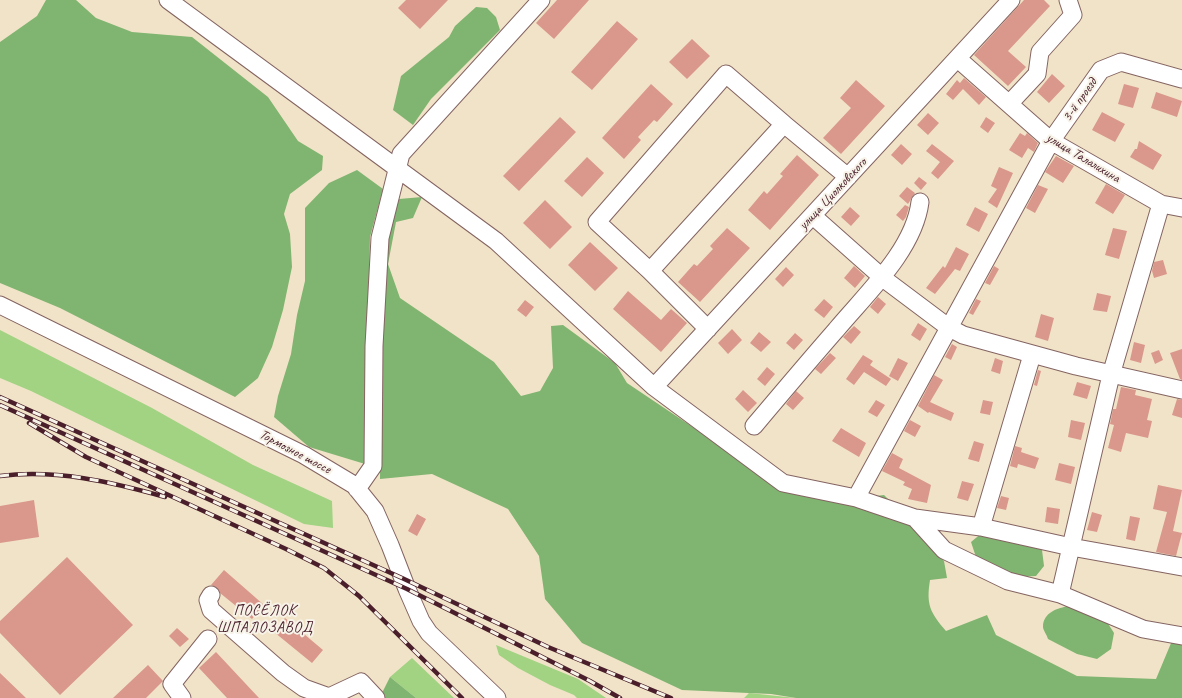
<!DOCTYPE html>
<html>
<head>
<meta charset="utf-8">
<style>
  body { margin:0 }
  canvas { display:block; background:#f1e3c7 }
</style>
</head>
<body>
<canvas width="1182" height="698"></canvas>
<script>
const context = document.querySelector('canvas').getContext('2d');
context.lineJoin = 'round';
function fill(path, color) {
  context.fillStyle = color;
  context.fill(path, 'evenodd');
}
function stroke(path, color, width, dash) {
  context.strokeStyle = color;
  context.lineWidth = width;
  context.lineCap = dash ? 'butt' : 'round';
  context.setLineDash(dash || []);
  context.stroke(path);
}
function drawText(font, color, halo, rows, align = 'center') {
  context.font = font + ' Caveat,sans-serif';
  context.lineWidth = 4;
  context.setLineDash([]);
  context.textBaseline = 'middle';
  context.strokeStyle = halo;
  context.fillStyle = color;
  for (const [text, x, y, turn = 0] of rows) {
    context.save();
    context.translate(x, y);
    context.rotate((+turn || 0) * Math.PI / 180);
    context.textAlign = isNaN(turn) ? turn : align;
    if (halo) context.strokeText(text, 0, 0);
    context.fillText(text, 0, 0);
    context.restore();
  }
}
fill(new Path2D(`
  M0,330l152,78 101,57 79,36 1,27 -29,-4 -273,-133 -31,-13z
  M496,645l82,34 28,19h-29l-3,-3 -24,-10 -32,-17 -19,-13z
  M412,658l42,40h-38l-26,-21z
  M749,693l47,5h-52z`), '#a1d383');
fill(new Path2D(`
  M46,0h30l20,18 36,14 60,5 76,60 30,44 25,15 -1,14 -32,24 -6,20 6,20 2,33 -9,43 -11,37 -14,31 -23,19 -175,-89 -60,-25v-241l37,-26z
  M476,7l11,1 9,9 4,13 -69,69 -18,26 -20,-15 8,-34 48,-39 6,-11z
  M357,170l26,19 -13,48 -5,227 -56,-17 -35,-30 4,-21 13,-42 6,-39 8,-34v-73l24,-25z
  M422,197l-9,21 -17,4 -8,42 12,34 94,64 27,34 19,-5 13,-23 -2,-42 12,-1 52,38 12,20 155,104 60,13 42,-5 30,30 30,36 3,17 -17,2c-4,25 0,32 16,51l41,-16 9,20 81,41 79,3 18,-43h8v62h-386l-25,-4 -89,-4 -100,-47 -37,-44 -6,-43 -31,-47 -76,-35 -52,5 1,-215 18,-65z
  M983,532l46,1 13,17 2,16 -8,10 -18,1 -42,-20 -5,-15z
  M1069,606l38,16 7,11 -3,16 -14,10 -20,-5 -29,-15c-1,-4 -5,-9 -5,-12 0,-15 15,-19 26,-21z
  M390,677l26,21h-32l-3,-3z`), '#80b571');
fill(new Path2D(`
  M406,0h42l-28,29 -22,-21z
  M557,0h32l-35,39 -18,-16z
  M1024,0h20l6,6 -42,45 18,16 -18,19 -34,-31z
  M617,21l21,18 -46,51 -21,-18z
  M692,39l18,17 -23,23 -18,-17z
  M1052,74l13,12 -16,17 -12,-11z
  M964,78l22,19 -7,8 -16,-16 -10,11 -7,-6 11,-14 3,3z
  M856,80l29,26 -44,48 -18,-16 28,-30 -11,-10z
  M651,84l22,20 -16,18 -3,-2 -16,17 3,3 -17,19 -22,-21z
  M1124,84l15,4 -6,20 -15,-4z
  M1156,92l26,9 -5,16 -26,-9z
  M1102,112l23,12 -10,18 -23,-12z
  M928,113l11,10 -11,12 -11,-10z
  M560,117l16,15 -57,59 -16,-15z
  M986,117l9,6 -7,10 -8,-6z
  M1020,133l5,3 2,-3 11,10 -4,9 -6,-4 -6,10 -13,-8z
  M1139,141l23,14 -9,15 -23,-13 5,-8h2z
  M901,144l11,10 -10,11 -11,-10z
  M932,144l22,17 -16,18 -7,-6 9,-11 -14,-11z
  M797,155l22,20 -49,55 -22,-20 16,-19 3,3 16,-18 -3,-2z
  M1056,156l18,10 -11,17 -18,-11z
  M587,157l17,16 -22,24 -18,-16z
  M999,167l14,6 -16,35 -9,-6 9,-13 -6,-3z
  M919,177l8,6 -6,7 -7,-7z
  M1106,184l19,11 -12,19 -18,-11z
  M1038,185l10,4 -13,24 -9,-5z
  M907,187l8,6 -7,11 -9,-8z
  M545,200l27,27 -22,22 -27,-26z
  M905,205l4,2 -3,10 -3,4 -7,-6z
  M850,207l10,9 -9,10 -10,-9z
  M975,207l13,7 -9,18 -13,-7z
  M727,228l23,20 -50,54 -22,-20 16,-18 3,2 16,-17 -3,-3z
  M1113,228l14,3 -8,28 -14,-4z
  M590,242l28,26 -23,23 -27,-26z
  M956,247l13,7 -9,17 -5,-2 -20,25 -9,-6 17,-22 2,2z
  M1163,260l4,14 -13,4 -2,-7 2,-9z
  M854,266l11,10 -10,12 -11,-10z
  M994,266l5,3 -9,16 -5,-2z
  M786,267l8,8 -11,12 -8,-8z
  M628,291l33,29 10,-11 16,14 -26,29 -48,-43z
  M1097,293l14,3 -4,16 -14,-2z
  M878,297l8,7 -8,10 -8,-7z
  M824,299l9,8 -9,11 -10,-8z
  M976,299l5,2 -8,14 -4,-2z
  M525,300l9,7 -8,10 -9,-7z
  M1041,314l13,4 -6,23 -13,-4z
  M918,323l9,6 -7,12 -9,-6z
  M854,326l7,6 -10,12 -8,-7z
  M732,329l10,11 -14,14 -10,-11z
  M759,332l12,10 -10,10 -11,-9z
  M795,333l8,7 -9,10 -8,-7z
  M1134,342l11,3 -4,18 -11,-3z
  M952,344l5,3 -6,13 -6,-3z
  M1182,349v31l-2,-1 -10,-26z
  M1159,350l4,10 -8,4 -4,-11z
  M830,353l6,5 -15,16 -6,-5z
  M863,355l10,6 -3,4 21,14 -5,7 -22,-14 -10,13 -8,-6z
  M898,358l10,5 -10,18 -9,-5z
  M995,358l8,3 -3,13 -9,-3z
  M767,367l8,7 -10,12 -8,-7z
  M1038,370l3,1 -4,15 -3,-1z
  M934,375l9,5 -13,22 24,11 -3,8 -22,-9 -1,1 -10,-7z
  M1077,382l14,4 -4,13 -14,-4z
  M1121,387l15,3 -1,5 17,4 -5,21 5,1 -4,17 -22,-5 -5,19 -13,-4 6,-23 -4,-1 3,-15h3z
  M743,390l14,13 -9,9 -13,-13z
  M796,391l8,7 -11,12 -7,-6z
  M1177,399l5,1v18l-10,-3z
  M876,400l9,5 -8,12 -9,-5z
  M983,400l10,2 -3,13 -10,-2z
  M910,420l11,6 -6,11 -11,-6z
  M1071,420l14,3 -4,17 -13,-3z
  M841,428l25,15 -7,14 -27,-16z
  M974,441l10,3 -5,18 -11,-3z
  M1015,446l7,2 -1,4 18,6 -4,11 -17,-5 -1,4 -7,-2z
  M892,453l11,6 -4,9 32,17 -4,18 -19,-4 4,-10 -9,-4 2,-3 -23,-11z
  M1059,463l16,4 -4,17 -16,-4z
  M962,481l12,3 -6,17 -11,-3z
  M1158,485l24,5 -9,41 9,2 -6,23 -20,-4 11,-40 -14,-3z
  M1001,496l8,2 -3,12 -9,-2z
  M34,500l5,37 -39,6v-37z
  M1047,507l13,2 -2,15 -13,-2z
  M1092,512l10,3 -5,17 -10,-2z
  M417,514l9,5 -9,17 -9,-5z
  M1130,516l10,2 -5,23 -9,-2z
  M67,557l66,68 -73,70 -60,-62v-12z
  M224,570l40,35 -12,14 -32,-26 -4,-6 -5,-2z
  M285,618l38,32 -11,13 -38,-31z
  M177,628l12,11 -9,8 -11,-11z
  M216,652l43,46h-32l-28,-30z
  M148,665l15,16 -17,17h-33z
  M0,673l26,25h-26z`), '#da988d');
const minor = new Path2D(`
  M168,0l328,241 158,146 129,96 73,15 59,20 29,32 64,31 52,13 83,35 39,7
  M958,59l93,82 110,63 21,4
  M1009,104l28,-30 3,-22 33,-37 -5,-15
  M813,216l71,63 64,48 15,8 113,31 106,24
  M650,271l-53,-49 129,-148 58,50
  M0,305l304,150 50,30 21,26 15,34 17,44 14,32 8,12 68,65
  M708,329l-58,-58 134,-147 64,53
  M654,387l357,-387
  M754,426c27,-32 54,-64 82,-96 30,-36 78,-80 84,-128
  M357,489l16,-23 1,-120 6,-108 21,-84 140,-154
  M856,498l195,-357 50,-71 20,-8 61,17
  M915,518l66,9 51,-172
  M981,527l90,20 111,20
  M1060,594l51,-219 50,-171
  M211,595l-3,5 3,10 72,63 21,15 25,9 32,-15 15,16
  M182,698l-10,-14 36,-45`);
stroke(minor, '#846462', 19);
stroke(minor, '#fff', 17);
const rail = new Path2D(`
  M0,397l402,181 146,69 123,51
  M0,405l407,184 183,92 30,17
  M29,423l57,34 200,92 38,19 35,28 103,102
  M0,476c56,-7 112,6 165,21`);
stroke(rail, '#4a1f2b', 4.5);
stroke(rail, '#f7f3e8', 3, [9]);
drawText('14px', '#4a1f2b', '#f7f3e8', [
  ["3-й проезд",1080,100,-55],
  ["улица Талалихина",1083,158,31],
  ["улица Циолковского",833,194,-47],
  ["Тормозное шоссе",295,452,28]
]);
context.letterSpacing = '1px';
drawText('15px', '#4a1f2b', '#f7f3e8', [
  ["ПОСЁЛОК",265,611],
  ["ШПАЛОЗАВОД",265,628]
]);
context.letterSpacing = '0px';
</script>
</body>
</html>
